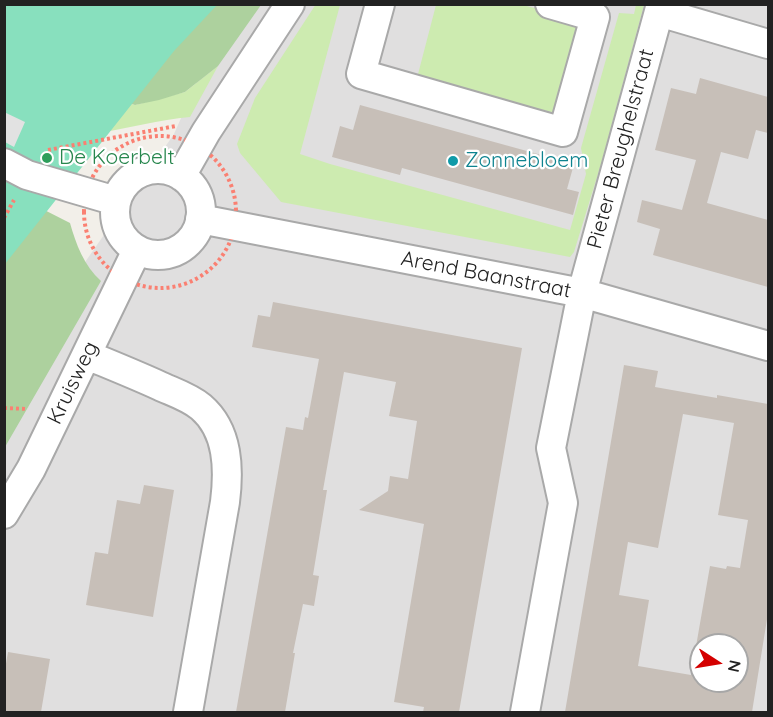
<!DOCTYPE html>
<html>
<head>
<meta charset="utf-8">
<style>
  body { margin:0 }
  #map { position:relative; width:773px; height:717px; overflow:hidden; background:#f2efe9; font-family:Quicksand,sans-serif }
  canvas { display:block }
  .frame { position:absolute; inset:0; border:6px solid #222; pointer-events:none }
  .north { position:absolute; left:689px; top:633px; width:60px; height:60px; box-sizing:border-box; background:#fff; border:2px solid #a7a7a7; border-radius:50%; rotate:102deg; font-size:16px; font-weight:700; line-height:24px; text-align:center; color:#222 }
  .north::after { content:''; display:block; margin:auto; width:21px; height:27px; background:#d40000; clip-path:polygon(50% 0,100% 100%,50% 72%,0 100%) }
</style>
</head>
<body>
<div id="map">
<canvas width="773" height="717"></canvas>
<div class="frame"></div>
<div class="north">N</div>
</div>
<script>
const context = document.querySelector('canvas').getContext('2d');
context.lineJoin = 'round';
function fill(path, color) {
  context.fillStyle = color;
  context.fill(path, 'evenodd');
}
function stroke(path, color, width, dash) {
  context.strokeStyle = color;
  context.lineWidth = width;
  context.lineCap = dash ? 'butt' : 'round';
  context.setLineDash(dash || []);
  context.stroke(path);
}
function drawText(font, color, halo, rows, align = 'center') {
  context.font = font + ' Quicksand,sans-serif';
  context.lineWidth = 4.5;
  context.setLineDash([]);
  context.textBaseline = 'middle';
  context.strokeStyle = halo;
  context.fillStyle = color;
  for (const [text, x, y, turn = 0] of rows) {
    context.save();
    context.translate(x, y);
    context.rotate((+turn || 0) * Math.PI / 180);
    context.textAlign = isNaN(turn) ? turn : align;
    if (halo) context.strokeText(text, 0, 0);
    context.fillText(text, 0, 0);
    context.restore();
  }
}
fill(new Path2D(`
  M231,5h537v707h-763v-323l44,-75 125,-180zM701,645h36v36h-36z`), '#e0dfdf');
fill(new Path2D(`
  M316,4l24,1 -40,149 30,10 240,66 16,-56 -5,-26 38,-135 15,1 2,-9h8l-43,159 -27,88 -4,5 -289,-55 -41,-49 -3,-9 18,-46z
  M436,5h87l57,15 -25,93 -138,-35z
  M4,66l131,39 50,-13 33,-26 -28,51c-31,3 -61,11 -91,16z`), '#cdebb0');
fill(new Path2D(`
  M4,5h257l-43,61 -33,26 -26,8 -24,5 -130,-39z
  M5,190l65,33c6,21 14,43 31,58l-96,166z`), '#add19e');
fill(new Path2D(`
  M5,5h212l-43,46 -169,213z`), '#88e0be');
fill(new Path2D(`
  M4,112l21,10 -11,25 -9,-5z`), '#e2e2e2');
fill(new Path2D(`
  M700,78l68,19v36l-12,-3 -8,29 -27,-7 -14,51 61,17v67l-115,-32 7,-26 -23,-7 5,-22 40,10 14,-50 -41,-10 16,-62 25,6z
  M360,105l214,59 -7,25 12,3 -6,23 -171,-47 -2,7 -68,-18 8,-31 13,4z
  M273,302l249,46 -63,364h-36l1,-5 -30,-5 30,-178 -65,-14 29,-19 2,-15 18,3 9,-58 -28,-5 7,-34 -52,-10 -21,118h4l-14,85 6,1 -5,30 -11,-2 -10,49h2l-10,59h-49l50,-285 17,3 2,-13 3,1 11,-59 -67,-12 6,-32 12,2z
  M624,365l34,6 -3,16 62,11v-3l51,9v209l-16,99h-187zM683,414l51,9 -16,92 30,5 -8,48 -13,-2 -1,3 -16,-3 -19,109 -53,-9 11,-66 -30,-5 9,-53 30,6zM701,645h36v36h-36z
  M144,485l30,5 -21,127 -67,-12 9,-53 13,2 9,-54 23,4z
  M8,652l42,7 -9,53h-37v-37z`), '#c7bfb8');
const minor = new Path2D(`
  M380,4l-19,70 202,58 32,-115 -45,-13
  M659,12l109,32
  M4,163l23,12 89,26
  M115 212a43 43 0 1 1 86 0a43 43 0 1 1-86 0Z
  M181,176l25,-44 84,-128
  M200,219l382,74 186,53
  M87,355c24,10 49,20 73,31 13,6 29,11 41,21 28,24 28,63 24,95l-37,210
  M4,514l27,-45 106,-219
  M525,712l38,-209 -12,-55 31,-155 79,-289`);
stroke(minor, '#a9a9a9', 32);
stroke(new Path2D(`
  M84 212a76 76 0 1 1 152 0a76 76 0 1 1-152 0Z
  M48,150l128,-24
  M4,218l10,-18
  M4,408l24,1`), '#fa8072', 4, [3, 3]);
stroke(minor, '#fff', 28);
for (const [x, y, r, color] of [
  [47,158,6,"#2e9e5b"],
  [453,161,6,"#0f9aa8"]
]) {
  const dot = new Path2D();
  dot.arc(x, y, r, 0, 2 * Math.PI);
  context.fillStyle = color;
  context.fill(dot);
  stroke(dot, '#fff', 2);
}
drawText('21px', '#222', '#fff', [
  ["Pieter Breughelstraat",621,149,-75],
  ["Arend Baanstraat",486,275,11],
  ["Kruisweg",73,383,-64]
]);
drawText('21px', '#27864d', '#fff', [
  ["De Koerbelt",59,158]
], 'left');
drawText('21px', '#0d838f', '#fff', [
  ["Zonnebloem",465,161]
], 'left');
</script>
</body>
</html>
